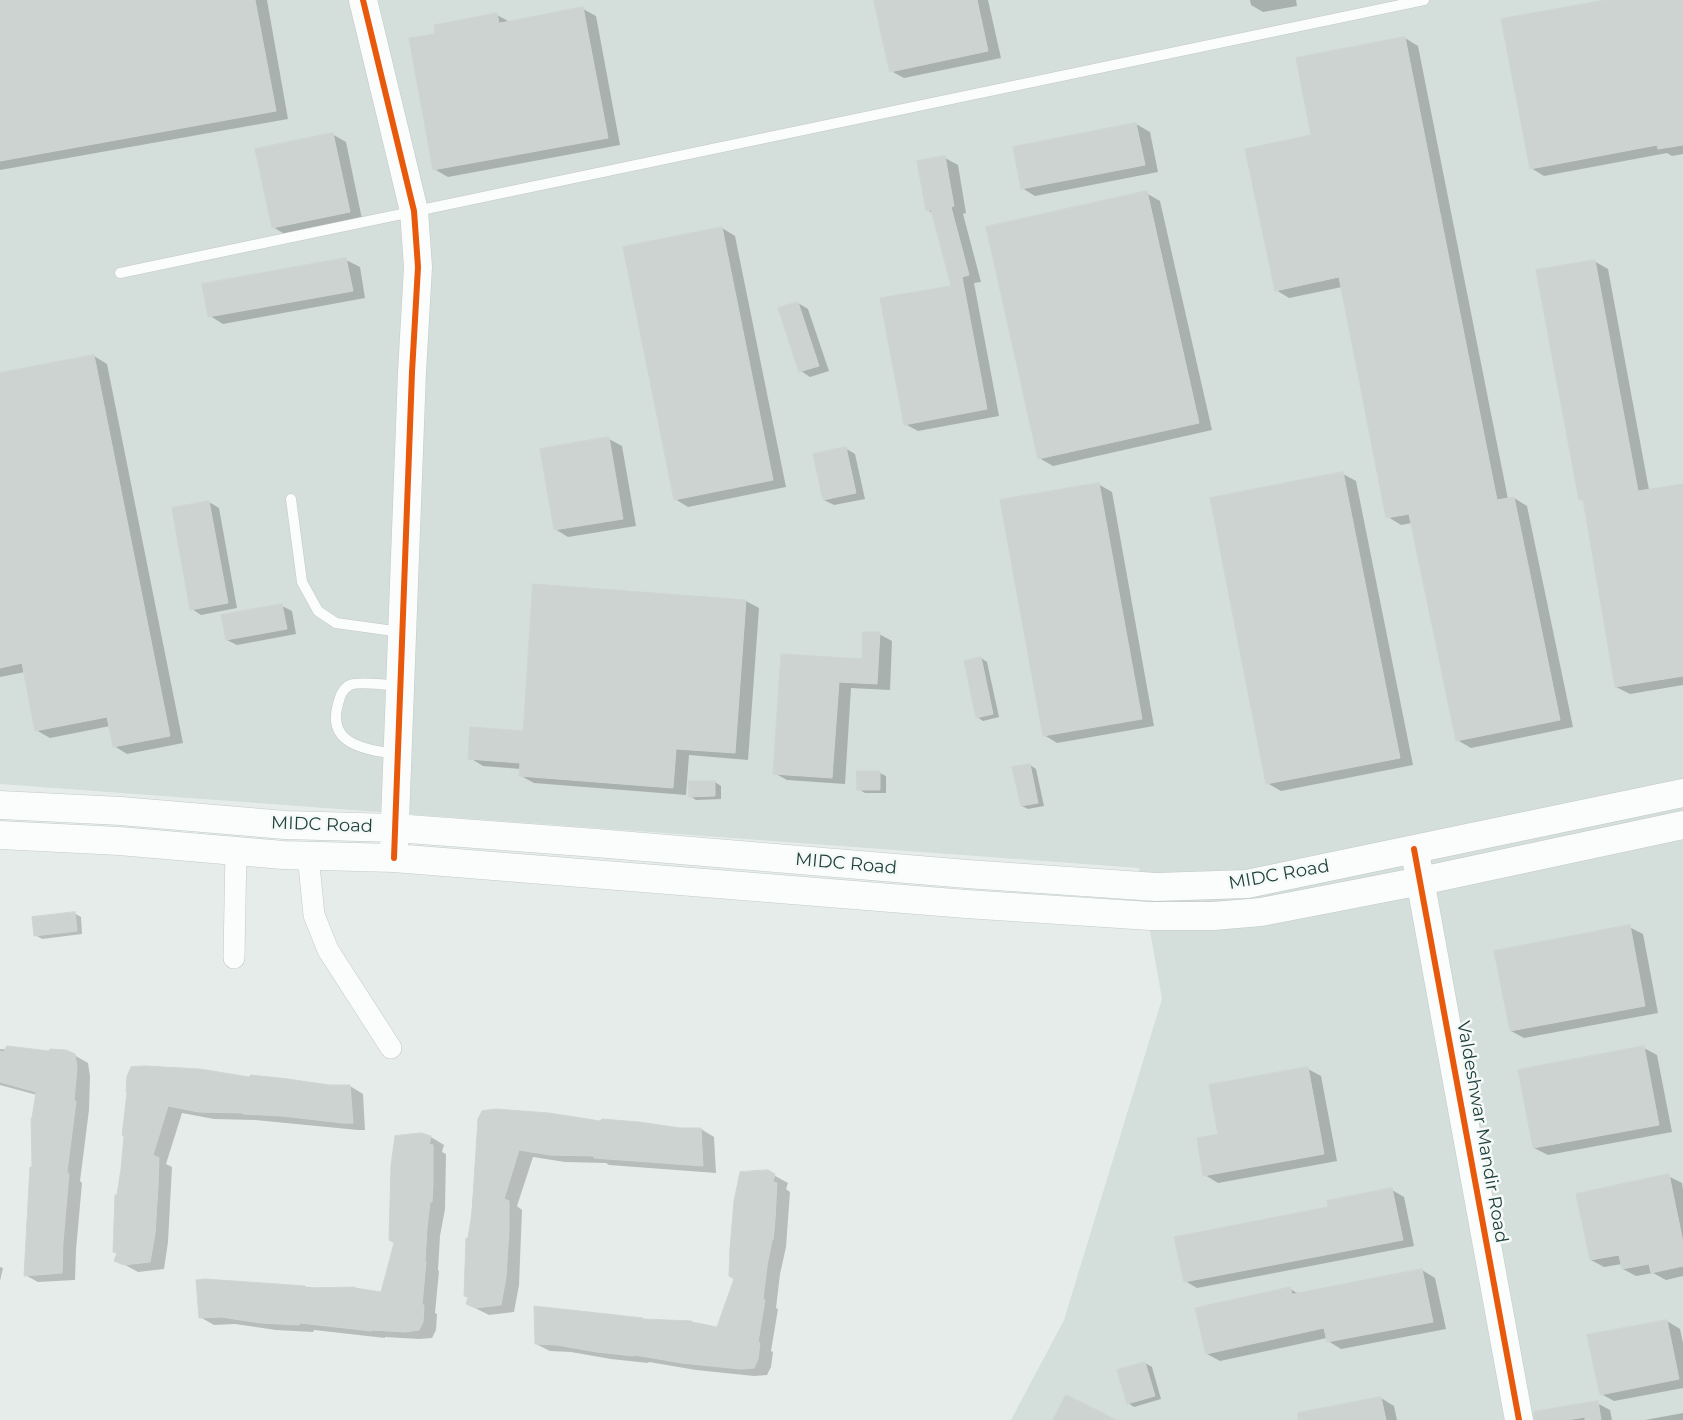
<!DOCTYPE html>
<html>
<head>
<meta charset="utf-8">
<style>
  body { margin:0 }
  canvas { display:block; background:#e6ecea }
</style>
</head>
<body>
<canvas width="1683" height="1420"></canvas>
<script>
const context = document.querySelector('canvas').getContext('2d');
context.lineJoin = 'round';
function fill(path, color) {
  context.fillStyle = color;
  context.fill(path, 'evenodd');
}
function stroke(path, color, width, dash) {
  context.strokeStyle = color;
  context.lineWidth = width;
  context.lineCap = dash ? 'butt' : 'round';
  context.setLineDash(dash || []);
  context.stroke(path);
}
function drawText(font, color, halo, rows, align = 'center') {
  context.font = font + ' Montserrat,sans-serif';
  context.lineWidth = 5;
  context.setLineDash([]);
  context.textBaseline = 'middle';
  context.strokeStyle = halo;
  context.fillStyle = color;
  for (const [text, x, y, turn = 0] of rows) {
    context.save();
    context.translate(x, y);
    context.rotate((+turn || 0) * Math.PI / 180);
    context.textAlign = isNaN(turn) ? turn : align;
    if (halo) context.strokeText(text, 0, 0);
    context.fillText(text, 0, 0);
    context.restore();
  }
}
fill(new Path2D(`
  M0,0h1683v1420h-672l53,-100 98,-321 -23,-131 -1139,-84z`), '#d4deda');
fill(new Path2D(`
  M0,0h267l21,119 -288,51z
  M876,0h112l13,58 -97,20 -13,-7z
  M1250,0h46l1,6 -34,6 -12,-7z
  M1613,0h70v154l-11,2 -5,-3 -123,23 -13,-8z
  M583,9l13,7 24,129 -172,32 -14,-8 3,-134 60,-20 13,7z
  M1405,38l13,8 90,453 6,-1 13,8 46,221 -102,21 -14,-8 -45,-217 -11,2 -13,-8 -46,-230 -53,11 -13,-8 37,-154z
  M1136,124l14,8 8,40 -123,24 -13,-8z
  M332,134l14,8 16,77 -76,16 -13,-8z
  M945,158l13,7 8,48 -3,1 18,68 -7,1 25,133 -81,15 -13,-7 48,-137 -19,-73 -7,-4z
  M1146,193l14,8 52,229 -159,36 -14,-8z
  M722,228l13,8 51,251 -98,20 -13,-8z
  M346,260l14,7 5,31 -142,26 -13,-8z
  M1594,261l14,8 41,221 34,-5v200l-53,9 -14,-7 -31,-186 -5,-2z
  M798,303l10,6 21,62 -19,6 -9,-6z
  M94,356l13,8 76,379 -56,11 -13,-8 -4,-20 -60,12 -14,-8 -11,-58 -25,5v-302z
  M609,439l13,7 14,80 -68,11 -13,-8z
  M845,448l10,6 10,45 -31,6 -10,-5z
  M1343,474l13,7 57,284 -132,26 -14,-8z
  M1098,484l14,8 42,234 -97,17 -13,-8z
  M209,502l10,6 18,100 -36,7 -9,-6z
  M746,601l13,7 -11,152 -59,-5 -3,40 -152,-12 -13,-7v-7l-38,-3 -13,-8 54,-26z
  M282,606l10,5 4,23 -59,11 -10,-5z
  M879,634l13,7 -2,49 -39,-2 -6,96 -58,-4 -13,-7 8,-118 81,5z
  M981,658l6,4 12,55 -16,4 -6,-4z
  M1030,765l6,4 8,37 -16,3 -6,-3z
  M880,773l6,3v17h-21l-7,-4z
  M715,782l6,4v13l-25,1 -6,-4z
  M74,913l7,4 1,17 -40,5 -7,-4z
  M1629,927l14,7 15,79 -134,25 -13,-7z
  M1644,1048l13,7 15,77 -124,23 -14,-7z
  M0,1049l74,6 14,8 2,13 -1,34 -9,71 2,2 -6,67 -1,30 -37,2 -13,-7 12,-180 -37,-10z
  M1308,1069l13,7 16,85 -119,22 -13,-8 15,-40z
  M250,1079l79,7h21l13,8 2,36h-7l-103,-10 -41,-1 -32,-6 -16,51 6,3 -4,75 -4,27 -26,3 -22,-12 2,-6 -4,-2 4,-56 4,-27 7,-76z
  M479,1120l122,2 79,7h21l13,8 2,36 -107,-8 -3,-2 -41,-1 -32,-5 -16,49 5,4 -3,75 -5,27 -25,3 -22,-11 2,-6 -4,-3z
  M431,1137l13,8 -2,7 4,2 -1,55 -5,27 -2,34 1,1 -4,42 2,1 -1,16 -4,8 -13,1 -34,-2v1l-71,-8 -1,2 -37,-2 -41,-6 -21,1 -14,-8 105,-30 77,6z
  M768,1172l20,11 -2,6 4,3 -4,55 -6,27 -4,34 2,1 -7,42 2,1 -2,15 -4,8 -13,1 -58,-6 -47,-8 -1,1 -37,-4 -40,-7 -21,-1 -14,-7 182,-15z
  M1668,1176l14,7 1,7v86l-17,4 -13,-7 -17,3 -13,-7 -1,-5 -18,3 -13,-7z
  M1392,1190l12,7 10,49 -217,42 -12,-7 144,-73z
  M0,1267l3,1 -3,13z
  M1422,1270l13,8 11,51 -105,20 -13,-8 -1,-3 -107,23 -13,-7 83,-65 9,5z
  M1667,1321l13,8 3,14v45l-69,13 -13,-7z
  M1145,1363l7,4 9,32 -27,8 -6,-4z
  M1381,1398l13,8 3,14h-90z
  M1597,1403l13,7 2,10h-52z
  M1683,1413v7h-38z`), '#0003');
const building = new Path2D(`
  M0,0h255l21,111 -276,50z
  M874,0h103l11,51 -98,21z
  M1606,0h77v145l-25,4 -1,-4 -127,24 -29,-150z
  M583,7l25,131 -175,32 -24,-132 26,-4 -1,-9 63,-12 2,10z
  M1405,37l92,463 17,-3 46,223 -104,21 -47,-227 -23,4 -47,-241 -64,14 -30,-142 66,-14 -15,-77z
  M1136,123l9,42 -124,24 -8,-42z
  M333,133l17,79 -78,16 -17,-79z
  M945,156l9,50 -3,1 18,68 -7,2 25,132 -83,16 -24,-127 71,-12 -20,-76 -5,1 -9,-50z
  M1147,191l52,232 -161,36 -52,-232z
  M722,227l51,253 -99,20 -51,-253z
  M346,258l7,33 -145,26 -6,-33z
  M1595,260l43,231 45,-7v192l-68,11 -32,-188 -4,1 -43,-230z
  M798,302l21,64 -20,6 -21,-64z
  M94,355l76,381 -57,11 -6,-30 -72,14 -13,-68 -22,5v-295z
  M609,437l14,82 -69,11 -14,-81z
  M846,447l10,46 -33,7 -10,-46z
  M1343,472l57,286 -134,26 -56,-286z
  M1099,483l43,236 -99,17 -43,-236z
  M209,501l19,102 -38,7 -18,-102z
  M533,584l213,16 -11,153 -59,-4 -3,39 -154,-12 1,-13 -52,-4 2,-32 53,4z
  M282,604l5,25 -61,11 -5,-25z
  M863,632h17l-3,52 -38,-2 -7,96 -59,-4 8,-120 81,5z
  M981,657l12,57 -17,4 -12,-57z
  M1030,764l8,39 -17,3 -9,-39z
  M857,771h23v19h-23z
  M689,781h26v15l-26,1z
  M75,912l2,19 -43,5 -2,-19z
  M1630,925l15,81 -135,25 -16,-80z
  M7,1046l42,5 1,-2 16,1 9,4 2,14 -3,33h2l-9,71 2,2 -6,68 -1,31 -38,3 6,-109h2l-1,-49h1l4,-26 -36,-10v-31l4,1z
  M1644,1046l15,79 -126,23 -15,-78z
  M145,1066l55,3 49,8 2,-2 37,4 41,6h21l3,38h-10l-61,-7 -39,-2v-1l-44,-1 -31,-6 -15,49 6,3 -1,28 -3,48 -5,28 -26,3 -10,-4 3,-8 -4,-1 2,-57h2l4,-26 3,-33 -2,-1 5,-42 -1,-1 1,-16 4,-9z
  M1308,1067l16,87 -121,22 -6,-38 21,-4 -9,-49z
  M496,1109l53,4 51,8 2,-2 37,3 41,6h21l2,38 -109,-8v-2l-44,-1 -31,-5 -15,49 5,2v29l-3,47 -5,28 -26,3 -9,-4 2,-7 -4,-1 2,-58h2l4,-25 6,-94 4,-8z
  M421,1133l10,3 -2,8 4,1v39l-1,18h-2l-3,26 -2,34h1l-4,43h2l-1,17 -4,8 -14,2 -33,-2v1l-72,-8 -1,2 -38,-2 -40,-6 -22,1 -3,-38 9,-1 100,7 1,2 49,-1v1l26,4 13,-49 -5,-3 2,-75 4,-29z
  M768,1170l7,4 -2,8 4,1 -2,36 -2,21h-1l-5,26 -4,33 2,1 -7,42 2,1 -2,16 -4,9 -14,1 -58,-6 -47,-8 -1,1 -37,-4 -40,-7 -22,-1 -1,-38 109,12v1l49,2v1l25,5 17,-48 -5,-3 1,-28 4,-47 6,-29z
  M1669,1174l14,68v24l-32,7 -2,-9 -27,5 -3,-14 -29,5 -14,-66z
  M1392,1188l11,52 -219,42 -10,-45 154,-30 -1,-6z
  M1422,1269l11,53 -106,20 -3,-14 -118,26 -11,-46 95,-21 2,7z
  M1667,1320l12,59 -79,16 -13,-60z
  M1145,1362l10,34 -28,8 -10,-34z
  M1066,1395l19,9 31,16h-63z
  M1381,1397l5,23h-88v-7z
  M1598,1401l3,19h-16v-3l-18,3h-33v-8z`);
fill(building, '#cdd3d1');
stroke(building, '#ced5d3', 1);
const lane = new Path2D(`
  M120,273l1304,-273
  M291,499l11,83 16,29 18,12 65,9
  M397,754c-30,-4 -71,-9 -59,-50 2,-7 4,-15 12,-19 9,-4 38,0 49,1`);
const street = new Path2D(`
  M308,855l6,60 14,35 63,98
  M234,958l2,-108`);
const secondary = new Path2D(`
  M363,0l51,211 4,56 -6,105 -18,475
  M0,805l121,6 164,14 110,3 201,15 371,31 189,13 91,-3 436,-91
  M0,835l119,6 164,14 111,3 572,46 184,12h63l48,-4 160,-31 262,-56
  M1417,863l102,557`);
stroke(lane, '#c3c9c7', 11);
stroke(street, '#c3c9c7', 22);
stroke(secondary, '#c1cac7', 29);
stroke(lane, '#fbfcfc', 10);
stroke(street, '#fbfcfc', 21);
stroke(secondary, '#fbfcfc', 28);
stroke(new Path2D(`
  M363,0l51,211 4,56 -6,105 -18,486
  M1414,849l105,571`), '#e8590c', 6);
drawText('18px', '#21423d', '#f5faf8', [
  ["MIDC Road",322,825,2],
  ["MIDC Road",846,864,5],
  ["MIDC Road",1279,875,-10],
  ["Valdeshwar Mandir Road",1482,1132,80]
]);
</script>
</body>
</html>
